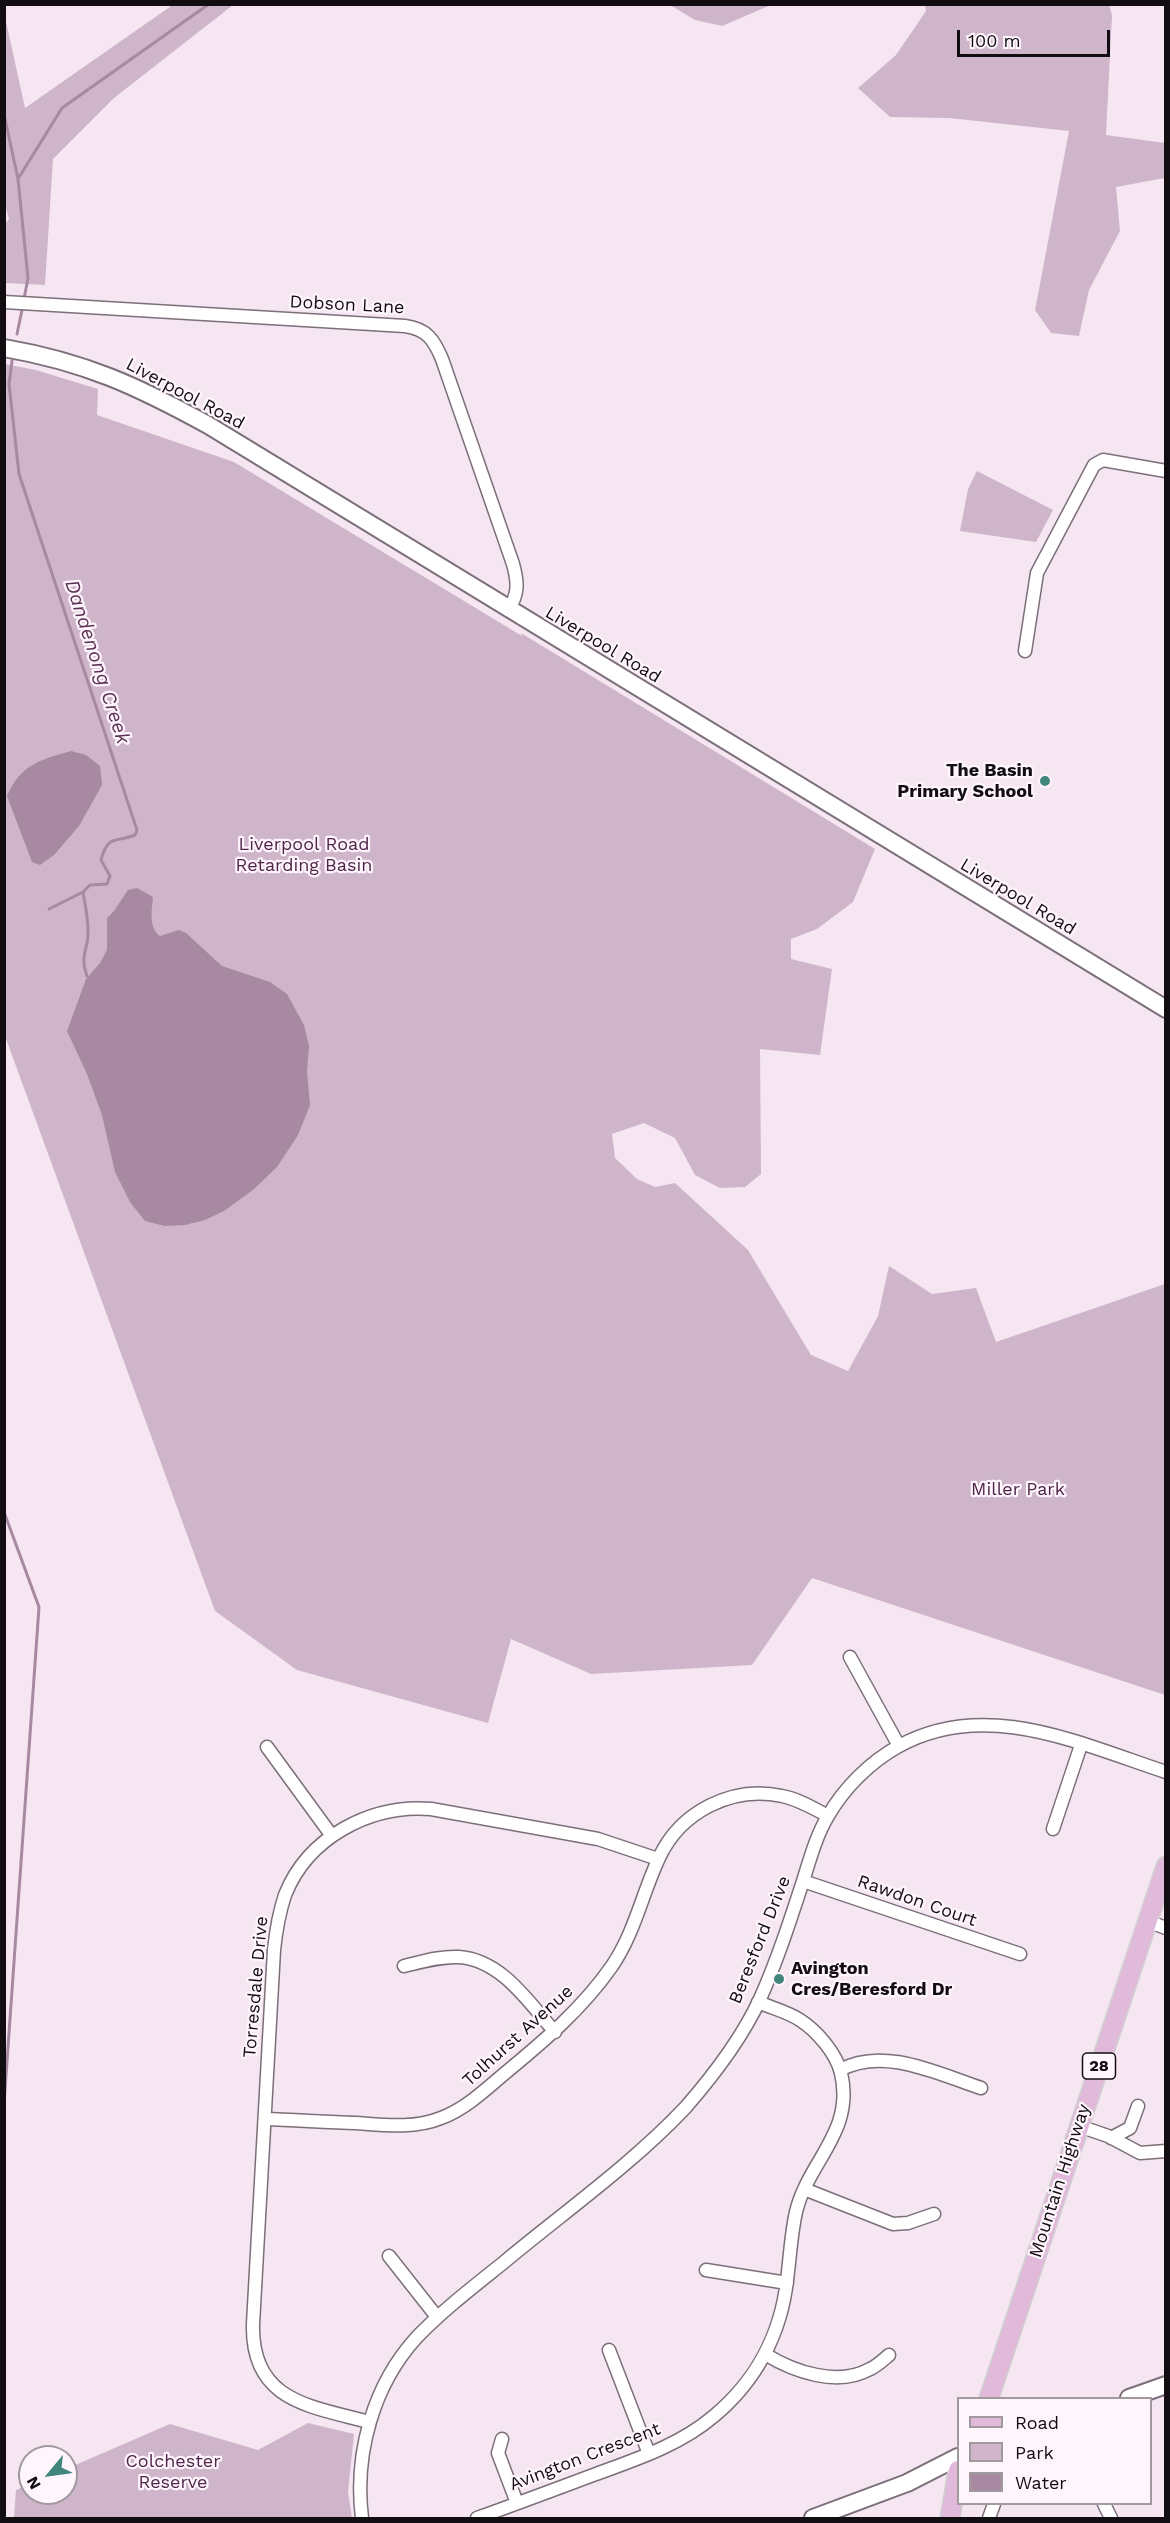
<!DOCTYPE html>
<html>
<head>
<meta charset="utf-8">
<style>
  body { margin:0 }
  #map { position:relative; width:1170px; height:2523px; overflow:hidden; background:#f5e6f2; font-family:"Work Sans",sans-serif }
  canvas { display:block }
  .frame { position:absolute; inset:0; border:6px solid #110d10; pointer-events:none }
  .legend { position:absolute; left:957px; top:2397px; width:195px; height:108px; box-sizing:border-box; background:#fff6fd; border:2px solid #a0999e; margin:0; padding:8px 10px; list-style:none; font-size:18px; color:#110d10 }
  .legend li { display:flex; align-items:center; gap:12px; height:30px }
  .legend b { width:30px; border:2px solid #a0999e }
  .north { position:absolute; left:18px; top:2445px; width:60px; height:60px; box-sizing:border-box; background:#fff6fd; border:2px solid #a0999e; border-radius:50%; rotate:241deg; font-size:16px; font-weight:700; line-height:24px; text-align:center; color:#110d10 }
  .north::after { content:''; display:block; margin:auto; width:21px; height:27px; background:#41867c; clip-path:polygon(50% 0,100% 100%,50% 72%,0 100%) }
  .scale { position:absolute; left:957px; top:30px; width:153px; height:27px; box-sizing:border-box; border:3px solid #110d10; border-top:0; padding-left:8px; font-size:18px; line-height:21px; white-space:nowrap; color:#110d10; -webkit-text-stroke:4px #fff6fd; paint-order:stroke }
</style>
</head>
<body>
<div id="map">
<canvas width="1170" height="2523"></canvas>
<div class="frame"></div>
<ul class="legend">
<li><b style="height:8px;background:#e1b9da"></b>Road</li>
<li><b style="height:16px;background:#cfb5ca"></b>Park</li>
<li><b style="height:16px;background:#a789a1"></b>Water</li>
</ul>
<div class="north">N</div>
<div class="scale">100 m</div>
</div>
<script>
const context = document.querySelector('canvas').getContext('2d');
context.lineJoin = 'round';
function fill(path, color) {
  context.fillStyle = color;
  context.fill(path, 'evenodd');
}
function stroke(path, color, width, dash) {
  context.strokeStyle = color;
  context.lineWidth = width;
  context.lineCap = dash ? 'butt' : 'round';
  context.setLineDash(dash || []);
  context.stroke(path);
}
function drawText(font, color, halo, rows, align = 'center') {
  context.font = font + ' "Work Sans",sans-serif';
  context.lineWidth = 4.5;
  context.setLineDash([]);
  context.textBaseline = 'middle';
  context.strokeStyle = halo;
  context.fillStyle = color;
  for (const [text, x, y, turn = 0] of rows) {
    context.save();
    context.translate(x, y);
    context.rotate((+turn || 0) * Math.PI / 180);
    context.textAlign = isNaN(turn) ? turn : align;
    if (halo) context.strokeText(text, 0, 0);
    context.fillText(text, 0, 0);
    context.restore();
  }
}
fill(new Path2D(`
  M174,4l59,1 -119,93 -61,61 -8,126 -40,-2v-59l4,-5 -5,-18 1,-184 20,91z
  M670,5h101l-49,21 -27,-6z
  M925,5h184l3,10 -6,120 59,8v35l-49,9 4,44 -31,59 -10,46 -28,-3 -16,-23 34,-179 -120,-13 -59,-1 -32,-29 38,-33 30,-44z
  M5,364l31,6 62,19 -1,26 137,47 288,174 -1,-3 354,216 -22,53 -36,27 -26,10v20l41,10 -12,86 -60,-6 1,125 -16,13 -25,1 -25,-13 -20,-37 -31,-15 -32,11 3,24 22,21 18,8 20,-4 73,67 63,105 37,16 30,-55 11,-50 43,28 44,-6 20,54 169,-58v411l-353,-117 -60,87 -161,9 -80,-35 -23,84 -191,-53 -82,-59 -210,-575z
  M977,471l76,39 -17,32 -76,-11 8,-42z
  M308,2423l46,11 -6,58 4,26h-338l2,-28 14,-6v9h36v-24l104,-45 88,26z`), '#cfb5ca');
fill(new Path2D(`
  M71,751l15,4 14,11 2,19 -23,41 -25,29 -14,10 -8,-3 -25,-66c14,-32 33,-36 64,-45z
  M137,888l16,9c-1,13 -5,30 7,39l19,-6 7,3 36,33 48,16 17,12 17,31 5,21 -2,25 3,34 -12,30 -21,32 -24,23 -29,21 -19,9 -20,5 -20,1 -20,-5 -15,-19 -15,-30 -13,-57 -15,-41 -20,-43 19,-52 14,-16 7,-13v-32l7,-7 14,-21z`), '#a789a1');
stroke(new Path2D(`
  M4,114l14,65 10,99 -4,21
  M18,179l44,-71 147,-104
  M17,334l6,-29
  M12,361l-3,23 10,90 118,356 -2,5c-20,8 -27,-1 -34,25l9,16 -3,8 -17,1 -7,7 -34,17
  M83,892c2,12 5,25 5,38 1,20 -9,23 -1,46
  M4,1512l35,95 -35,497`), '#a789a1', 3);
const street = new Path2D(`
  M4,302l401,24c22,3 29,14 37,33l71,205c5,18 6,30 -5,46
  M1025,651l12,-78 57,-108 9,-5 63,11
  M850,1657l49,89
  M267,1747l65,89
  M1053,1829l28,-84
  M803,1881l217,73
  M1147,1921l19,7
  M404,1966c17,-4 36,-10 55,-9 43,3 70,46 96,75
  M840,2070c44,-24 98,4 141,18
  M265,2119c30,1 60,3 91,4 28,2 58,6 85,-5 24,-9 43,-27 63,-44 40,-33 78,-65 108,-108 23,-34 30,-72 47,-108 21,-46 73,-73 123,-62 16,3 31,12 46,20
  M1079,2126l29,10 32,17 26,-2
  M1111,2138l19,-10 8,-22
  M804,2189l89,35 15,-1 26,-9
  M389,2256l48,61
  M706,2270l81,13
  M609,2350l40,104
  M765,2354c29,18 73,33 105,15 7,-3 13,-9 19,-14
  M369,2422c-60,-16 -118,-21 -116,-98l21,-374c2,-19 5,-37 11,-55 23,-58 86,-91 146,-86l167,30 60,20
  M502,2439l-4,14 19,50
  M1104,2504l7,14
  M362,2518c-8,-64 11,-133 55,-181 26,-27 56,-50 86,-74 60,-50 128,-98 182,-155 28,-32 57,-70 75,-109 17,-38 30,-78 43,-118 7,-22 13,-45 25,-65 16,-28 42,-54 71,-70 87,-48 181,-2 267,26
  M477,2518c39,-14 79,-29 119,-44 41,-15 84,-29 118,-58 42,-35 67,-82 73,-136 3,-22 4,-46 9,-68 12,-51 59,-80 45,-139 -5,-20 -24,-42 -41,-53 -12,-8 -28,-12 -42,-18
  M989,2518l5,-14`);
const secondary = new Path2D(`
  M4,348c81,14 133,38 204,77l958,584
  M1129,2398l37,-13
  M813,2518l94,-35 51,-26`);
const primary = new Path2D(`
  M989,2398l177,-532
  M950,2518l8,-48`);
stroke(street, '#7c6f79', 15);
stroke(secondary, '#7c6f79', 20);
stroke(primary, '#cfcfcf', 21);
stroke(street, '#fff', 12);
stroke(secondary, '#fff', 16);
stroke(primary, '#e1b9da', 18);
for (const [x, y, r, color] of [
  [1045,781,6,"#41867c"],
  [779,1979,6,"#41867c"]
]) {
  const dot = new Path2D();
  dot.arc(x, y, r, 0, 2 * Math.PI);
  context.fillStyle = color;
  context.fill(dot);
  stroke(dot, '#fff6fd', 2);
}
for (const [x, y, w] of [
  [1099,2066,33]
]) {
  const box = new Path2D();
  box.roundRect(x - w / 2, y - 13, w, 26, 4.5);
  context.fillStyle = '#fff6fd';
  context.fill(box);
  stroke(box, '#110d10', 1.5);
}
drawText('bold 16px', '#110d10', null, [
  ["28",1099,2066]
]);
drawText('18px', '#110d10', '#fff6fd', [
  ["Dobson Lane",347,305,3],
  ["Liverpool Road",185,394,28],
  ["Liverpool Road",603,645,31],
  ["Liverpool Road",1018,897,31],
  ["Rawdon Court",917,1901,19],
  ["Beresford Drive",760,1940,-68],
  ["Torresdale Drive",256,1987,-85],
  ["Tolhurst Avenue",518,2036,-42],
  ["Mountain Highway",1060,2181,-72],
  ["Avington Crescent",585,2457,-21]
]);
drawText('bold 18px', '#110d10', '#fff6fd', [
  ["The Basin",1033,771],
  ["Primary School",1033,792],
  ["Avington",791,1969,"left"],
  ["Cres/Beresford Dr",791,1990,"left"]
], 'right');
drawText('18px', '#4e2549', '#fff6fd', [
  ["Liverpool Road",304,845],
  ["Retarding Basin",304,866],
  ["Miller Park",1018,1490],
  ["Colchester",173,2462],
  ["Reserve",173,2483]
]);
drawText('italic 20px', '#5c3256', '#fff6fd', [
  ["Dandenong Creek",97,662,72]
]);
</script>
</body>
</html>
